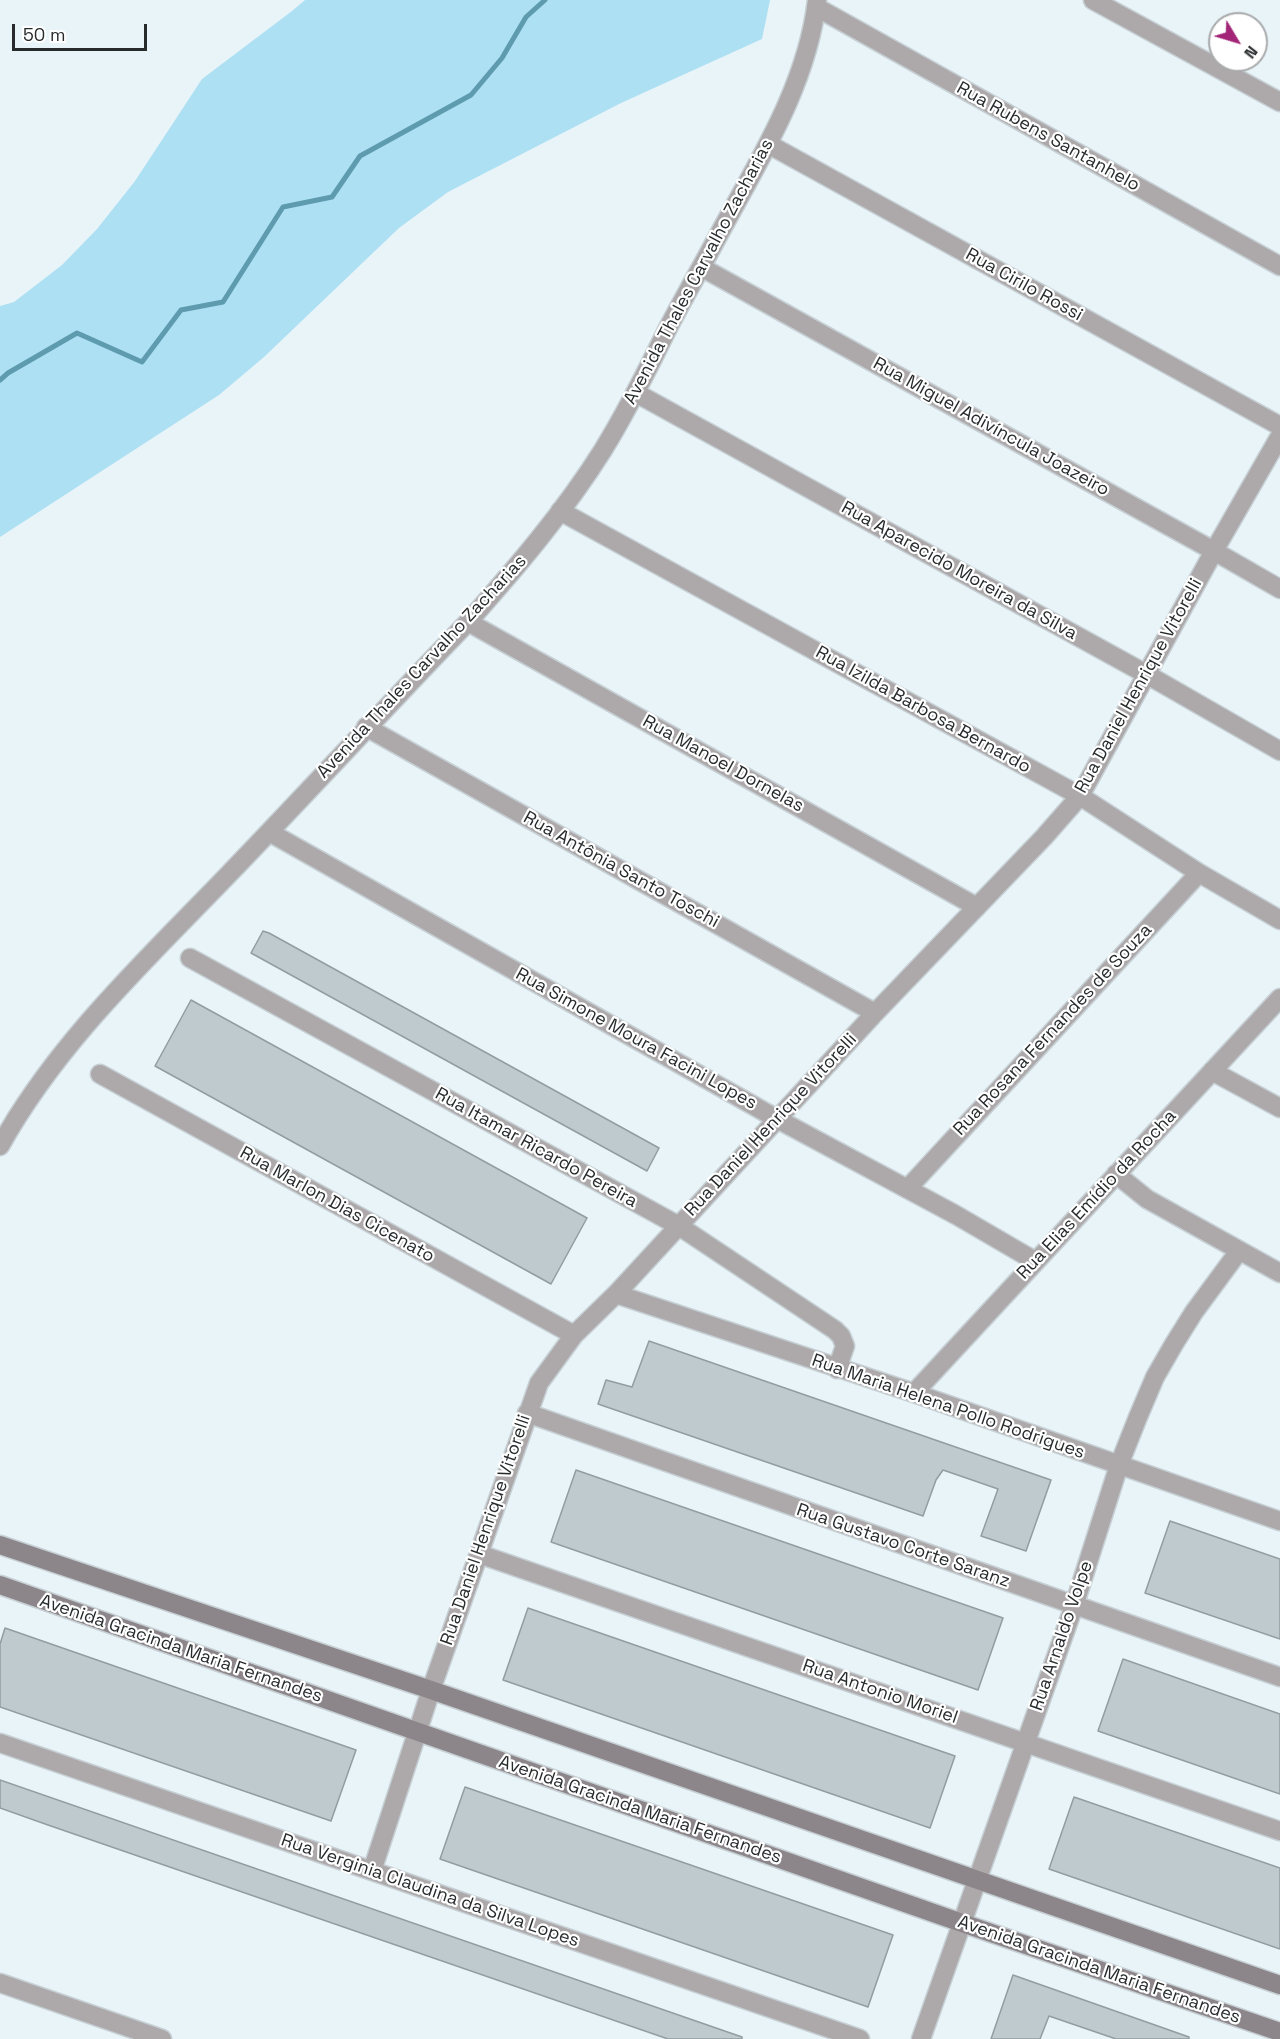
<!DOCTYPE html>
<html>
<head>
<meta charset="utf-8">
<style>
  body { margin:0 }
  #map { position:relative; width:1280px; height:2039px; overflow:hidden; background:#e9f4f9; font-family:"Space Grotesk",sans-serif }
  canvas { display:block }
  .north { position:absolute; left:1208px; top:12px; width:60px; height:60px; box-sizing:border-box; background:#fff; border:2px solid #a9aaab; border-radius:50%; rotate:128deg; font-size:16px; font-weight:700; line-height:24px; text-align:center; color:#272b2c }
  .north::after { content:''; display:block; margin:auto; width:21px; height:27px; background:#a32577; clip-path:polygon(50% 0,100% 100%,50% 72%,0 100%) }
  .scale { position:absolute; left:12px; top:24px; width:135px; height:27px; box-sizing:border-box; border:3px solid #272b2c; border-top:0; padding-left:8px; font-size:18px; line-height:21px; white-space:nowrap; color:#272b2c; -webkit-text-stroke:4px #fff; paint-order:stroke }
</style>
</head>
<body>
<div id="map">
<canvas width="1280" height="2039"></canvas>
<div class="north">N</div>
<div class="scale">50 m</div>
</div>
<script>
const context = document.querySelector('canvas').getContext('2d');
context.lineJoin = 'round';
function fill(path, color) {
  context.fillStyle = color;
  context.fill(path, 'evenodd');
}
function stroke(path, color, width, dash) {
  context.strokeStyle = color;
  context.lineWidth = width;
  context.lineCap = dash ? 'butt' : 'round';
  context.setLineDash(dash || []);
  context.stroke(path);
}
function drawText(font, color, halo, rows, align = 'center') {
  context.font = font + ' "Space Grotesk",sans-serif';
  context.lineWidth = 4.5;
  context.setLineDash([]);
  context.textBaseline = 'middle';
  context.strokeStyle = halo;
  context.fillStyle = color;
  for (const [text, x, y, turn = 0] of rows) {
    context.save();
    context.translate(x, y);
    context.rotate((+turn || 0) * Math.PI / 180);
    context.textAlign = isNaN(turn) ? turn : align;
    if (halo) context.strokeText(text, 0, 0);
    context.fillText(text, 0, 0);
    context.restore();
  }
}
fill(new Path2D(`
  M305,0h465l-8,39 -141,64 -173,89 -49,36 -135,129 -45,38 -219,142v-231l14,-4 48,-37 35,-36 38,-48 67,-102 90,-68z`), '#ade0f3');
stroke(new Path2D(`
  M0,380l8,-7 69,-40 65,29 39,-52 42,-8 60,-95 49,-10 28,-41 111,-61 31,-37 24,-41 19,-17`), '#5f9baf', 5);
const building = new Path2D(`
  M263,931l6,2 390,215 -12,23 -396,-218z
  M191,1000l396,218 -36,66 -396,-218z
  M649,1341l402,139 -25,71 -45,-15 17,-47 -23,-8 -32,-11 -7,10 -13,36 -325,-112 8,-24 26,7z
  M576,1470l427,148 -25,72 -427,-148z
  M1170,1521l110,38v80l-135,-46z
  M528,1608l427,148 -25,72 -427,-148z
  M5,1628l351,122 -25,71 -331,-114v-63z
  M1123,1659l157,55v80l-182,-63z
  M0,1780l742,257v2h-74l-620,-214 -48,-17z
  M465,1787l428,148 -25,72 -428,-148z
  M1074,1797l206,71v81l-231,-80z
  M1013,1975l176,62v2h-73l-67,-23 -9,23h-49z`);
fill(building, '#bfcace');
stroke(building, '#929da1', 1.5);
const street = new Path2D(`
  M1093,0l187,102
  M816,7l464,259
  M768,144l512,282
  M701,267l513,284 66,38
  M636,393l510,281 134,77
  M560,511l520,285 119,77 81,47
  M468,622l509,285
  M366,727l509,286
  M269,832l510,288 177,95 79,46
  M190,958l489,268 156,104 6,6 4,10 -8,23
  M1212,1071l68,37
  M100,1074l474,261
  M0,1146c57,-103 146,-186 227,-270 81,-84 160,-170 241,-254 48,-54 96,-110 135,-172 24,-39 44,-79 64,-120 16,-31 34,-62 50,-92 40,-75 90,-151 100,-238
  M1116,1174l31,25 133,74
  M908,1188l291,-315
  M616,1294l298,99 366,128
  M914,1393l366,-395
  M527,1413l753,264
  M479,1554l801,277
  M0,1743l860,296
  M372,1871l59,-181 108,-307 35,-48 42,-41 259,-281 169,-176 36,-41 134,-245 66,-115
  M0,1983l162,56
  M921,2039l153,-433 45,-141 19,-48 17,-40 19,-33 20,-32 45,-61`);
const secondary = new Path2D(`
  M0,1545l431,145 849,295
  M0,1585l962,338 318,109`);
stroke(street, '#c6d0d4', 21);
stroke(secondary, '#c6d0d4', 21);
stroke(street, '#ada9ab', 18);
stroke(secondary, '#8c8589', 18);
drawText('18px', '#272b2c', '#fff', [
  ["Rua Rubens Santanhelo",1048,137,29],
  ["Avenida Thales Carvalho Zacharias",699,272,-62],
  ["Rua Cirilo Rossi",1024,285,29],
  ["Rua Miguel Adivíncula Joazeiro",991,427,29],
  ["Rua Aparecido Moreira da Silva",959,571,29],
  ["Avenida Thales Carvalho Zacharias",422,667,-47],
  ["Rua Daniel Henrique Vitorelli",1139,686,-61],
  ["Rua Izilda Barbosa Bernardo",923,710,29],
  ["Rua Manoel Dornelas",723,764,29],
  ["Rua Antônia Santo Toschi",621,870,29],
  ["Rua Rosana Fernandes de Souza",1053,1030,-47],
  ["Rua Simone Moura Facini Lopes",636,1039,29],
  ["Rua Daniel Henrique Vitorelli",771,1125,-47],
  ["Rua Itamar Ricardo Pereira",536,1148,29],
  ["Rua Elias Emídio da Rocha",1097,1195,-47],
  ["Rua Marlon Dias Cicenato",337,1205,29],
  ["Rua Maria Helena Pollo Rodrigues",948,1407,19],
  ["Rua Daniel Henrique Vitorelli",486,1530,-71],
  ["Rua Gustavo Corte Saranz",903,1546,19],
  ["Rua Arnaldo Volpe",1062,1636,-71],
  ["Avenida Gracinda Maria Fernandes",181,1649,19],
  ["Rua Antonio Moriel",880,1692,19],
  ["Avenida Gracinda Maria Fernandes",640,1810,19],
  ["Rua Verginia Claudina da Silva Lopes",430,1891,19],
  ["Avenida Gracinda Maria Fernandes",1099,1970,19]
]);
</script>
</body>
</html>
